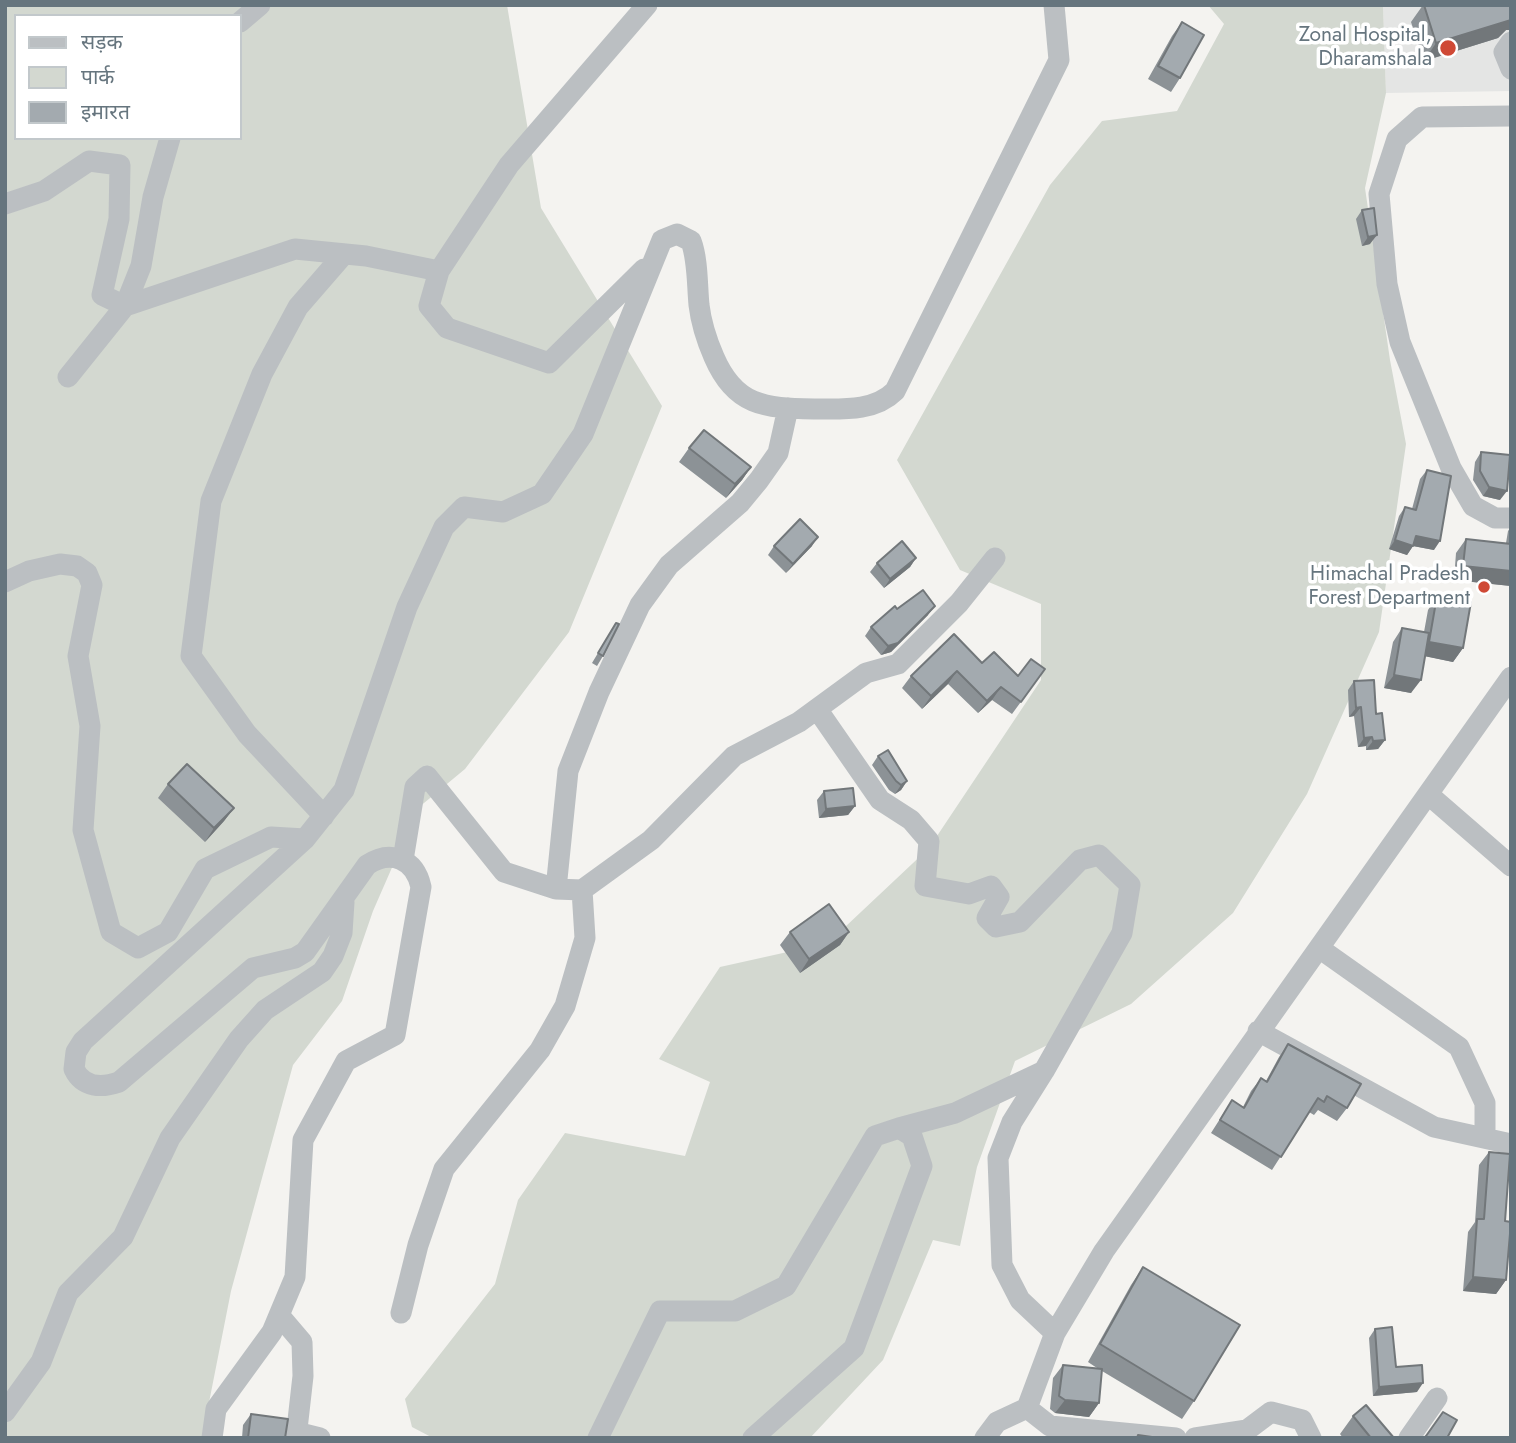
<!DOCTYPE html>
<html>
<head>
<meta charset="utf-8">
<style>
  body { margin:0 }
  #map { position:relative; width:1516px; height:1443px; overflow:hidden; background:#f4f3f0; font-family:Jost,"Noto Sans Devanagari",sans-serif }
  canvas { display:block }
  .frame { position:absolute; inset:0; border:7px solid #66757e; pointer-events:none }
  .legend { position:absolute; left:14px; top:14px; width:228px; height:126px; box-sizing:border-box; background:#fff; border:2px solid #c2c8cb; margin:0; padding:9px 12px; list-style:none; font-size:21px; color:#66757e }
  .legend li { display:flex; align-items:center; gap:14px; height:35px }
  .legend b { width:35px; border:2px solid #c2c8cb }
</style>
</head>
<body>
<div id="map">
<canvas width="1516" height="1443"></canvas>
<div class="frame"></div>
<ul class="legend">
<li><b style="height:9px;background:#bbbfc2"></b>सड़क</li>
<li><b style="height:19px;background:#d3d8d0"></b>पार्क</li>
<li><b style="height:19px;background:#a3aaaf"></b>इमारत</li>
</ul>
</div>
<script>
const context = document.querySelector('canvas').getContext('2d');
context.lineJoin = 'round';
function fill(path, color) {
  context.fillStyle = color;
  context.fill(path, 'evenodd');
}
function stroke(path, color, width, dash) {
  context.strokeStyle = color;
  context.lineWidth = width;
  context.lineCap = dash ? 'butt' : 'round';
  context.setLineDash(dash || []);
  context.stroke(path);
}
function drawText(font, color, halo, rows, align = 'center') {
  context.font = font + ' Jost,sans-serif';
  context.lineWidth = 7;
  context.setLineDash([]);
  context.textBaseline = 'middle';
  context.strokeStyle = halo;
  context.fillStyle = color;
  for (const [text, x, y, turn = 0] of rows) {
    context.save();
    context.translate(x, y);
    context.rotate((+turn || 0) * Math.PI / 180);
    context.textAlign = isNaN(turn) ? turn : align;
    if (halo) context.strokeText(text, 0, 0);
    context.fillText(text, 0, 0);
    context.restore();
  }
}
fill(new Path2D(`
  M1383,5h128v86l-125,2z`), '#e4e5e4');
fill(new Path2D(`
  M5,5h502l34,203 121,198 -93,226 -104,137 -47,39 -45,103 -31,90 -49,64 -62,226 -29,147h-197zM16,16h224v122h-224z
  M1208,5h175l3,88 -21,95 25,172 16,84 -27,188 -72,162 -74,119 -102,91 -116,57 -38,106 -17,79 -27,-6 -50,120 -73,78h-377l-21,-11 -7,-28 90,-115 23,-84 47,-67 120,23 25,-74 -51,-23 61,-92 108,-24 101,-95 112,-168v-76l-81,-34 -63,-110 153,-275 52,-64 75,-10 47,-87z`), '#d3d8d0');
stroke(new Path2D(`
  M240,22l20,-17
  M1511,42l-7,10 7,17
  M1511,116l-89,1 -25,22 -18,55 8,90 13,58 51,126 22,38 22,12h16
  M5,204l39,-13 45,-30 31,4 -1,54 -17,76 23,11 170,-57 71,7 73,15
  M644,269l-95,94 -102,-35 -18,-22 10,-35 70,-106 138,-160
  M68,377l57,-71 16,-40 12,-69 17,-59
  M5,582l24,-11 31,-7 17,2 10,7 5,12 -14,71 12,70 -7,104 28,102 27,16 30,-16 37,-63 66,-32 34,2
  M817,709l63,91 31,20 18,21 -4,45 44,8 22,-8 8,11 -12,21 9,9 24,-5 60,-62 19,-5 31,30 -8,48 -78,138 -89,42 -56,15
  M1429,795l82,71
  M324,816l-77,-82 -56,-78 20,-155 51,-127 36,-67 46,-53
  M403,860l12,-73 12,-11 77,96 52,17 26,1 69,-50 83,-84 65,-34 67,-49 32,-9 61,-61 36,-45
  M556,889l12,-118 31,-79 41,-87 29,-40 71,-62 19,-23 19,-27 10,-45
  M1319,948l140,99 26,56v35
  M1258,1031l176,96 77,17
  M1044,1071l-32,51 -14,36 4,107 18,35 35,33
  M401,1313l17,-68 26,-76 96,-119 25,-44 20,-68 -3,-48
  M279,1315l23,27 1,34 -7,62
  M5,1412l36,-50 27,-69 55,-56 47,-99 69,-99 26,-29 57,-38 11,-16 9,-23 2,-31
  M296,1432l24,6
  M212,1438l4,-29 56,-77 23,-55 8,-137 43,-79 49,-26 26,-148c-6,-28 -30,-38 -54,-22l-62,87 -10,6 -42,10 -134,114c-17,6 -36,6 -45,-13l2,-17 7,-11 222,-202 39,-49 63,-183 37,-80 20,-20 39,5 39,-18 41,-60 79,-194 15,-6 14,7c7,19 6,43 8,64 2,17 8,36 15,52 21,49 50,51 100,52 27,0 60,3 81,-18l164,-331 -5,-55
  M598,1438l62,-127h75l51,-25 89,-150 24,-8 13,8 10,30 -68,182 -101,90
  M985,1438l12,-16 30,-14
  M1176,1438l-126,-12 -23,-18 28,-75 49,-82 407,-574
  M1195,1438l52,-8 24,-18 31,8 9,18
  M1409,1438l28,-40`), '#bbbfc2', 21);
fill(new Path2D(`
  M1423,5h88v25h-5l-8,8 -74,23 -13,-39z
  M1182,22l-2,56 -9,14 -23,-13 24,-43z
  M1362,210l8,34 -8,2 -6,-27z
  M689,448l62,19 -9,13 -16,18 -47,-36z
  M1481,452l19,48 -17,-4 -10,-16 2,-18z
  M1427,470l7,80 -21,-4 -6,9 -18,-6 10,-33 6,-9 7,2 8,-30z
  M1511,527v59l-57,-6 2,-27 10,-14 40,4 2,-12z
  M774,546h38l-26,27 -18,-18z
  M916,558l-6,9 -26,21 -14,-16 7,-9z
  M1437,596l26,52 -10,14 -28,-6 -14,37 -27,-5 9,-46 9,-14 22,4 4,-22z
  M897,609l31,6 -37,37 -10,3 -16,-19 6,-9z
  M616,623l-13,33 -6,10 -5,-3z
  M982,663l36,13 27,-7 -33,45 -20,-14 -14,13 -30,-29 -26,25 -20,-21 9,-12z
  M1354,681l22,33 9,26 -7,9 -12,1v-4l-8,1 -4,-31 -5,1 -1,-27z
  M878,756l29,25 -6,9 -6,4 -6,-4 -17,-25z
  M168,784l66,24 -10,13 -19,21 -47,-44z
  M824,791l31,15 -7,9 -29,3 -2,-18z
  M790,932h59l-9,13 -40,28 -20,-28z
  M1288,1044l59,64 -10,13 -19,-11 -4,5 -5,-3 -37,58 -61,-37 21,-33 11,7 8,-16 10,-13 5,3 13,-24z
  M1489,1152l16,69 1,59 -10,14 -33,-3 5,-59 7,-10 4,-57z
  M1143,1267l51,134 -12,18 -80,-48 -3,32 -10,14 -34,-4 -5,-4 3,-31 10,-13 34,3 -9,-6 43,-77z
  M1375,1329l21,38 21,25 -44,4 -4,-58z
  M251,1414l34,24h-43l1,-13z
  M1353,1416l41,22h-51l-3,-4z`), '#8c9296');
fill(new Path2D(`
  M1511,20v10h-5l-8,8 -74,23 12,-18z
  M1377,235l-7,9 -8,2 6,-9z
  M751,467l-9,13 -16,18 9,-14z
  M1489,487l18,4 -7,9 -17,-4z
  M1416,536l24,5 -6,9 -21,-4 -6,9 -18,-6 6,-9z
  M818,537l-6,9 -26,27 7,-9z
  M916,558l-6,9 -26,21 6,-9z
  M1463,566l48,5v15l-57,-6z
  M935,606l-7,9 -37,37 -10,3 7,-9z
  M1429,642l34,6 -10,14 -34,-7z
  M957,671l-9,13 -26,25 9,-13z
  M1394,675l27,5 -10,13 -27,-5z
  M1001,687l-9,13 -14,13 9,-12z
  M1361,707l-7,9 -5,1 7,-9z
  M1372,737l-6,9 -8,1 6,-9z
  M1385,740l-7,9 -12,1 7,-9z
  M907,781l-6,9 -6,4 6,-9z
  M855,806l-7,9 -29,3 7,-9z
  M234,808l-10,13 -19,21 9,-14z
  M849,932l-9,13 -40,28 9,-14z
  M1473,1277l33,3 -10,14 -33,-3z
  M1423,1383l-6,9 -44,4 6,-9z
  M1065,1400l34,3 -10,14 -34,-4z`), '#72777a');
const building = new Path2D(`
  M1424,5h87v15l-75,23z
  M1182,22l22,13 -24,43 -22,-12z
  M1374,208l3,27 -9,2 -6,-27z
  M704,430l47,37 -16,17 -46,-36z
  M1481,452l29,3 -3,36 -18,-4 -9,-16z
  M1427,470l24,6 -11,65 -24,-5 -3,10 -18,-6 10,-33 11,3z
  M800,519l18,18 -25,27 -19,-18z
  M1466,539l45,5v27l-48,-5z
  M902,541l14,17 -26,21 -13,-16z
  M923,590l12,16 -37,37 -10,3 -17,-19 24,-21 2,3z
  M1437,596l34,6 -8,46 -34,-6z
  M616,623l3,1 -16,32 -5,-3z
  M1402,628l27,5 -8,47 -27,-5z
  M954,634l28,29 12,-11 24,24 13,-17 14,10 -24,33 -20,-15 -14,14 -30,-30 -26,25 -20,-20z
  M1374,680l2,34 6,-1 3,27 -12,1 -1,-4 -8,1 -3,-31 -5,1 -2,-27z
  M888,750l19,31 -6,4 -5,-4 -18,-25z
  M187,764l47,44 -20,20 -46,-44z
  M853,788l2,18 -29,3 -2,-18z
  M829,904l20,28 -40,27 -19,-27z
  M1288,1044l73,40 -14,24 -20,-12 -3,6 -6,-4 -37,59 -61,-37 12,-20 12,8 17,-30 6,4z
  M1489,1152l21,2 -5,67 6,1 -5,58 -33,-3 4,-58h7z
  M1143,1267l97,58 -46,76 -94,-57z
  M1392,1327l4,40 26,-2 1,18 -44,4 -4,-58z
  M1063,1365l39,4 -3,34 -34,-3 -6,-4z
  M1366,1405l28,33h-23l-18,-22z
  M1443,1412l14,8 -10,18h-23l2,-2z
  M251,1414l37,5 -3,19h-37z
  M1138,1435l21,3h-22z`);
fill(building, '#a3aaaf');
stroke(building, '#72777a', 2);
for (const [x, y, r, color] of [
  [1448,48,9,"#cf4935"],
  [1484,587,7,"#cf4935"]
]) {
  const dot = new Path2D();
  dot.arc(x, y, r, 0, 2 * Math.PI);
  context.fillStyle = color;
  context.fill(dot);
  stroke(dot, '#fff', 2.5);
}
drawText('21px', '#66757e', '#fff', [
  ["Zonal Hospital,",1432,36],
  ["Dharamshala",1432,60],
  ["Himachal Pradesh",1470,575],
  ["Forest Department",1470,599]
], 'right');
</script>
</body>
</html>
